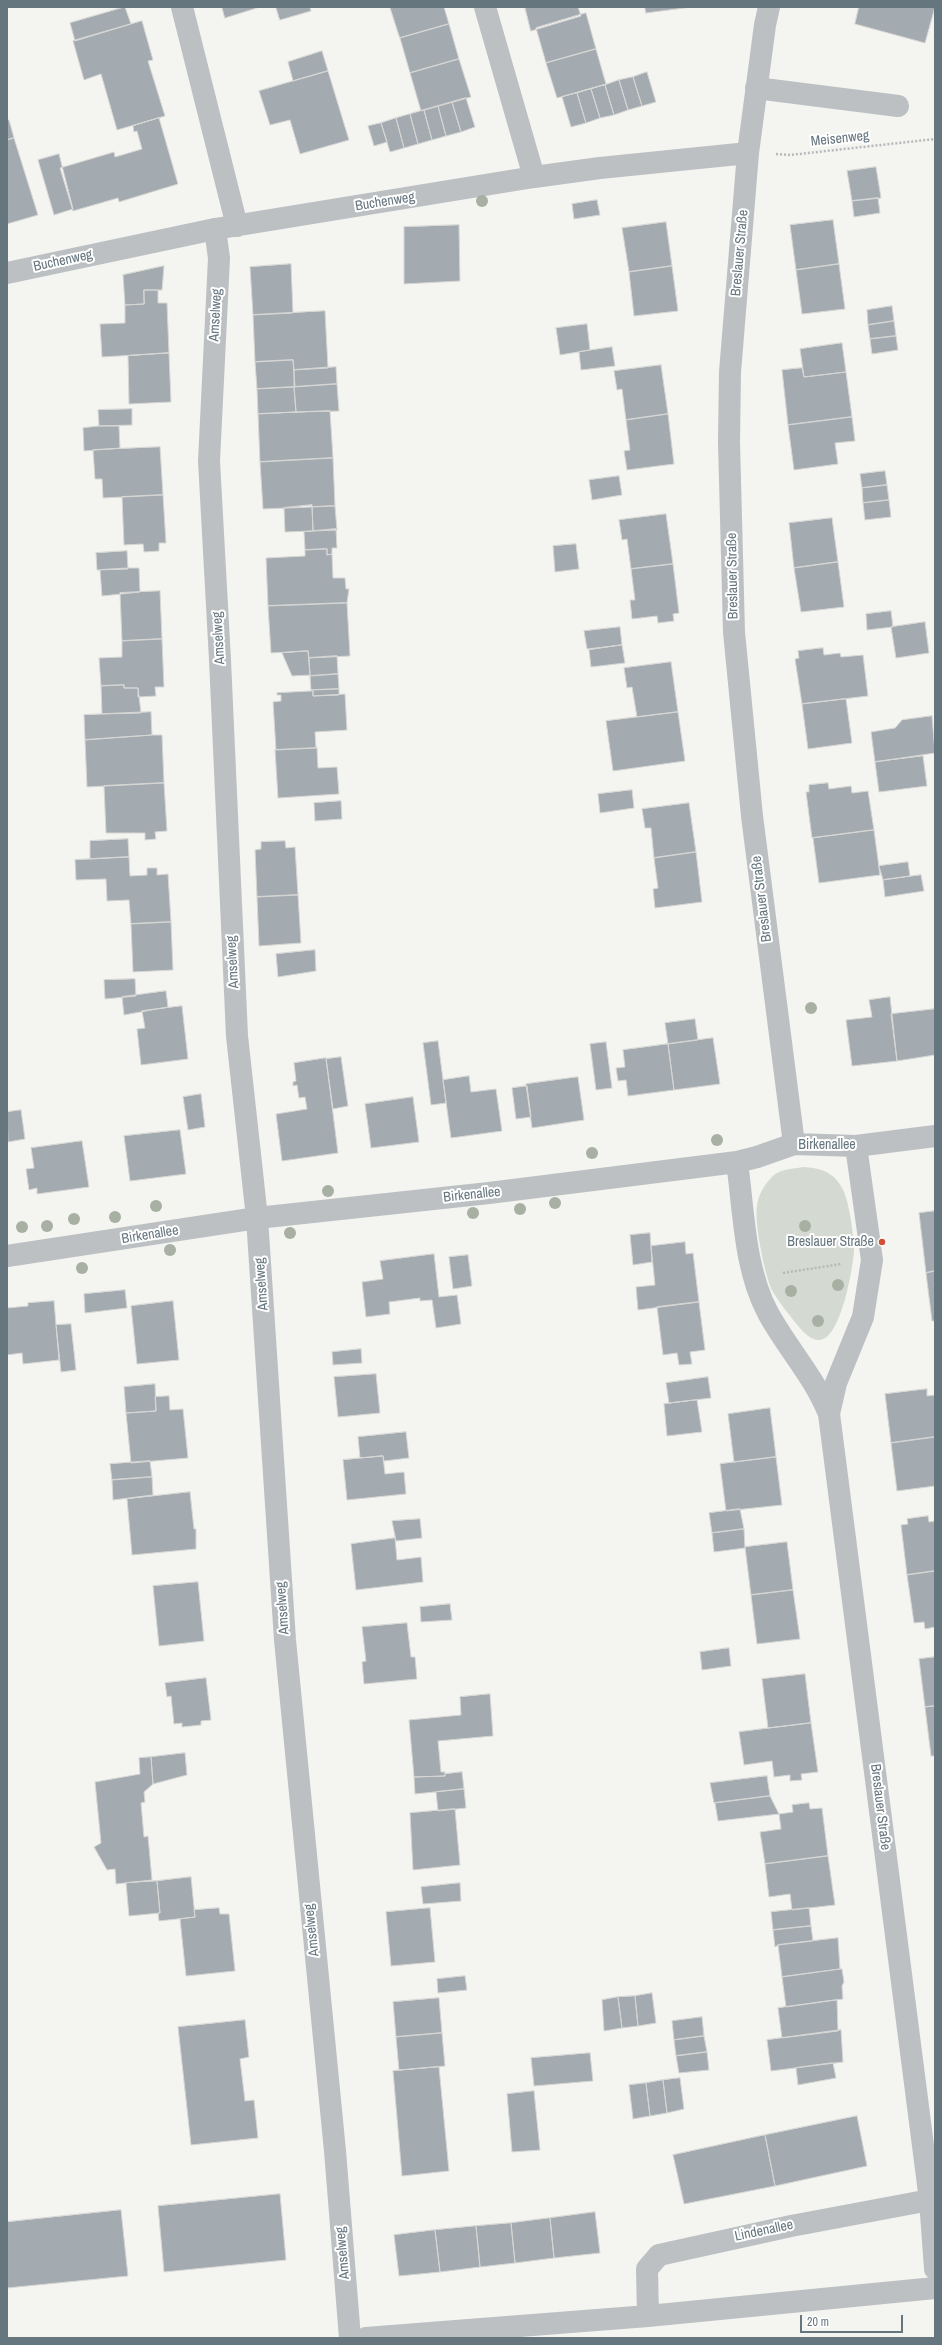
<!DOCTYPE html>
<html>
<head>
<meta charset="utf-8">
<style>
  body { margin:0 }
  #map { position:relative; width:942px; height:2345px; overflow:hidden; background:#f4f4f1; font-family:"Archivo Narrow",sans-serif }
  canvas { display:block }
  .frame { position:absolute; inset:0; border:8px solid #66767f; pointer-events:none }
  .scale { position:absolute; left:800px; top:2315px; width:103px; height:18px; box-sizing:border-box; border:2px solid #66767f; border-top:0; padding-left:5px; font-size:12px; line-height:14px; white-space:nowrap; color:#66767f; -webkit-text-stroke:3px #fff; paint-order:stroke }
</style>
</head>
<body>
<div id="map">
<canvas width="942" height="2345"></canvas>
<div class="frame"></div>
<div class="scale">20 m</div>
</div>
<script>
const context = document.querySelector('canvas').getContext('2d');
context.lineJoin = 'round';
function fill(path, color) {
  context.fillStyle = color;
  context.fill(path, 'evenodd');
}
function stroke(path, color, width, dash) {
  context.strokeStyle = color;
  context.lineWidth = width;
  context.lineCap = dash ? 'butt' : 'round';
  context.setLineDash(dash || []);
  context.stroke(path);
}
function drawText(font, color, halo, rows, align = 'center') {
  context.font = font + ' "Archivo Narrow",sans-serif';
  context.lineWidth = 4;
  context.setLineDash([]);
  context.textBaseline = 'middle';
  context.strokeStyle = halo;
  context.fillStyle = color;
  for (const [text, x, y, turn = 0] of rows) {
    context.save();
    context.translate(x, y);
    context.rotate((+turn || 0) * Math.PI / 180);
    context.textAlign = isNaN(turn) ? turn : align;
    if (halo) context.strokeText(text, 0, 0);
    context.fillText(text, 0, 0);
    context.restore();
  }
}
fill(new Path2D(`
  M803,1167c16,1 29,4 38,19 8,12 13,50 13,65 -1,17 -13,87 -34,89 -11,1 -20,-12 -26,-19 -7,-9 -15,-19 -21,-29 -8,-14 -19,-70 -16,-86 1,-11 8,-23 17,-31 8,-6 19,-6 29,-8z`), '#d4d9d1');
const building = new Path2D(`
  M125,7l6,17 -56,17 -5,-18z
  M222,7h38l-35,11z
  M276,7h34l1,4 -31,9z
  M390,7h54l5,17 -49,14z
  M525,7h53l3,9 -50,15z
  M645,7h47l-46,6z
  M859,7h76l-10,36 -70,-19z
  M586,13l10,36 -50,14 -10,-35z
  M142,21l11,39 -5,1 17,55 -48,14 -16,-56 -17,6 -11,-39z
  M449,24l10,35 -49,14 -10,-35z
  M596,49l10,35 -49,14 -11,-35z
  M322,51l6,20 -35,10 -5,-19z
  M459,59l12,38 -50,14 -11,-38z
  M328,71l21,69 -49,14 -10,-34 -20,5 -11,-34z
  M647,72l9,30 -14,4 -9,-29z
  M633,77l9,29 -14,4 -9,-30z
  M619,80l9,30 -14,5 -9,-30z
  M605,85l9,30 -14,3 -9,-29z
  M591,89l9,29 -14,5 -9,-30z
  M577,93l9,30 -15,4 -9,-30z
  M466,98l9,29 -14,5 -9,-30z
  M452,102l9,30 -15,4 -8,-30z
  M438,106l8,30 -14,4 -8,-30z
  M424,110l8,30 -14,4 -8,-30z
  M410,114l8,30 -14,4 -8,-30z
  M159,118l19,66 -59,18 -1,-4 -45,13 -13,-43 54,-16 1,5 27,-8 -5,-18 -3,1 -1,-6z
  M396,118l8,30 -14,4 -9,-29z
  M7,120h2l5,18 -7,2z
  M381,123l6,19 -13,4 -6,-20z
  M14,138l24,77 -31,9v-84z
  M59,154l14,55 -19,6 -16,-55z
  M876,167l5,31 -29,3 -5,-30z
  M878,198l2,15 -26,4 -2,-16z
  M597,200l3,15 -26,4 -2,-15z
  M833,220l6,44 -43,6 -6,-45z
  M666,222l6,44 -43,6 -7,-44z
  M459,225l1,56 -56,3v-57z
  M291,264l2,49 -40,2 -3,-48z
  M839,264l6,45 -43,5 -6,-44z
  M164,266l-2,24h-18v14l-19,1 -2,-30z
  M672,266l6,45 -44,5 -5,-44z
  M144,290h14v13h9l2,50 -67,4 -2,-33 25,-1v-18l19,-1z
  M892,306l2,15 -26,4 -1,-15z
  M325,311l3,57 -34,2 -1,-10 -38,2 -2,-47z
  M894,321l2,15 -26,3 -2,-14z
  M587,324l3,26 -30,5 -4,-27z
  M896,336l2,14 -26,4 -2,-15z
  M842,343l4,29 -42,5 -4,-28z
  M612,347l3,19 -34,4 -2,-18z
  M169,353l2,49 -42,2 -1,-48z
  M293,360l2,27 -38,2 -2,-27z
  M661,365l7,49 -42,6 -4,-31 -5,1 -3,-19z
  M336,367l1,17 -43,3v-17z
  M802,368l2,9 42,-5 6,45 -64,8 -6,-55z
  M337,384l2,27 -43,1 -2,-25z
  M294,387l2,25 -38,2 -1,-25z
  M132,409v16l-33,1 -1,-16z
  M330,411l3,47 -73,4 -2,-48z
  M668,414l6,50 -47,6 -3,-19 6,-1 -4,-30z
  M852,417l3,24 -20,2 3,21 -44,6 -6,-45z
  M99,426h20l1,22 -36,3 -1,-23z
  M160,447l3,48 -60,3 -1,-19h-7l-2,-29z
  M333,458l2,48 -72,3 -3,-47z
  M885,471l2,14 -25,3 -2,-14z
  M619,476l3,19 -30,5 -3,-20z
  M887,485l2,15 -26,3 -1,-15z
  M163,495l3,48h-7v8l-15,1 -1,-8 -19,1 -2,-48z
  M889,500l2,17 -26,3 -2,-17z
  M312,505l1,26 -28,1 -1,-24z
  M335,506l2,24 -24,1 -1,-24z
  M666,514l7,50 -42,5 -4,-30 -5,1 -3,-20z
  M832,518l6,44 -44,6 -5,-45z
  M336,529l1,19h-5v6l-5,1v-6l-22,1 -1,-18z
  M576,544l3,25 -24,3 -2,-26z
  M327,549v6l5,-1 1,24h12l1,11h3l-2,14 -79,3 -2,-48 39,-2v-6z
  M127,551l1,18 -31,1 -1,-17z
  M838,562l6,45 -43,5 -7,-44z
  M673,564l6,49 -6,1 1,7 -16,2 -1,-7 -25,3 -2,-19h5l-4,-31z
  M128,568h11l1,24 -38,4 -2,-26z
  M160,591l2,48 -40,2 -2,-48z
  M347,603l3,53 -41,2 -1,-7 -37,2 -3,-47z
  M891,611l2,16 -26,3 -1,-16z
  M925,622l4,31 -33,5 -5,-31z
  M620,627l2,18 -35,4 -3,-18z
  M162,639l2,48h-9l1,9 -18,1v-9h-14v-3l-23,1 -2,-28 23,-1v-16z
  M622,645l3,18 -34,4 -2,-17z
  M823,648l1,7 16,-2 1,4 22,-2 5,41 -66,8 -7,-45 4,-1 -1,-7z
  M308,651l2,24 -18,1 -10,-23z
  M337,656l1,18 -28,2 -1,-18z
  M671,662l7,50 -41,5 -5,-30 -5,1 -3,-20z
  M338,674l1,15 -28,1 -1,-14z
  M124,685v3h14l3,25 -39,1 -1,-28z
  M339,689v6l-26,1v-5l-2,-1z
  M311,691h2v5l32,-2 2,36 -32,2 1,16 -40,2 -3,-48 8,-1v-6h-4v-2z
  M846,699l6,44 -44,6 -6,-45z
  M151,712l1,23 -67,5 -1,-25z
  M678,712l7,49 -72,10 -7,-50z
  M932,716l3,37 -60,9 -4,-30 24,-4 7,-8z
  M152,735h10l2,48 -77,4 -2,-47z
  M317,748l1,20 19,-1 2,27 -61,4 -3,-48z
  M923,756l4,30 -48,6 -4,-30z
  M164,783l3,48 -12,1 1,7 -11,1v-7h-39l-2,-47z
  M828,783l1,6 22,-3 1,7 16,-2 6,39 -62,8 -6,-46h3v-7z
  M632,790l2,18 -34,5 -2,-19z
  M341,801l1,18 -27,2 -1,-18z
  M689,803l7,49 -42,6 -3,-30h-6l-3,-19z
  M874,830l6,45 -61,8 -6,-45z
  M128,839l1,18 -39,2v-18z
  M285,841l1,7 9,-1 3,48 -41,2 -2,-47 6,-1v-7z
  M696,852l6,50 -47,6 -2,-19 5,-1 -4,-30z
  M129,857l1,19 17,-1v-7h10v7l11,-1 3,48 -40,2 -2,-24 -22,1 -1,-22 -30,1 -1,-20z
  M908,862l2,14 -27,4 -4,-14z
  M921,875l3,16 -39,6 -2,-17z
  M298,895l3,48 -42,3 -2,-49z
  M171,922l2,48 -40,2 -2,-48z
  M315,950l1,21 -38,6 -2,-23z
  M135,979l1,17 -31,3 -1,-19z
  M166,991l2,16 -44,8 -2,-18z
  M890,997l7,64 -45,5 -6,-46 26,-3 -3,-17z
  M182,1006l6,53 -47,6 -4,-36 8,-1 -3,-17z
  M935,1009v46l-38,6 -6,-47z
  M695,1019l3,21 -30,4 -3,-21z
  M713,1038l7,46 -46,6 -6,-46z
  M438,1041l8,62 -15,2 -8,-62z
  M606,1042l6,46 -16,2 -6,-46z
  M668,1044l6,46 -46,6 -2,-16 -8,1 -2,-13 9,-1 -2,-17z
  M341,1057l7,49 -15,3 -7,-50z
  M326,1058l12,95 -56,8 -6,-47 31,-5 -2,-12 -6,1 -2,-13 -4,1v-4l3,-1 -2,-18z
  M469,1076l2,16 25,-3 6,42 -51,7 -8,-58z
  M578,1077l6,43 -52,8 -6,-44z
  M527,1086l4,31 -15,2 -4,-31z
  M201,1094l4,33 -17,3 -5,-33z
  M413,1097l6,45 -48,6 -6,-44z
  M21,1110l4,29 -17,3 -1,-30z
  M180,1130l6,44 -56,7 -6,-45z
  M82,1141l7,46 -52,7v-6l-8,2 -3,-21 8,-1 -3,-20z
  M935,1211v60l-9,2 -7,-60z
  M650,1233l2,29 -19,3 -3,-30z
  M685,1242l1,12 7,-1 6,49 -61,8 -2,-23 19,-2 -4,-39z
  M434,1254l5,43 18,-2 4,29 -25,4 -4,-28 -12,1v-3l-31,4 1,12 -24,3 -4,-35 21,-3 -3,-18z
  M468,1255l4,31 -19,3 -4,-32z
  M935,1271v50h-3l-6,-48z
  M125,1290l2,18 -42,5 -1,-19z
  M54,1301l5,59 -36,4 -1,-11 -15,2v-47l21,-2v-3z
  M173,1301l6,59 -42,4 -6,-58z
  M699,1302l6,48 -15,2 2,12 -13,1 -2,-12 -14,2 -6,-48z
  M71,1324l5,46 -15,2 -5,-47z
  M361,1349l1,14 -29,2 -1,-13z
  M376,1374l4,39 -42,4 -4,-40z
  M708,1377l3,21 -42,5 -3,-20z
  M155,1384l1,27 -30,2 -2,-26z
  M927,1389v7l8,-1v42l-44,6 -6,-49z
  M169,1396l1,14 13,-1 5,49 -57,5 -5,-50 30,-2 -1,-14z
  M697,1400l5,32 -35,4 -3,-32z
  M770,1408l6,49 -42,5 -6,-48z
  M406,1432l3,26 -25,3 -1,-5 -23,2 -2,-21z
  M935,1437v49l-38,5 -6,-48z
  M383,1456l2,18 19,-2 2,22 -59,6 -4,-40z
  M776,1457l6,48 -56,6 -6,-47z
  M150,1461l2,16 -40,3 -2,-16z
  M152,1477l1,18 -40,5 -1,-20z
  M190,1492l4,37h2v20l-64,6 -5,-56z
  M740,1509l4,20 -32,4 -3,-20z
  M928,1516l1,6 6,-1v50l-28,4 -6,-50 7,-1 -1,-5z
  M420,1519l2,19 -26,3 -4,-20z
  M744,1529l1,19 -31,4 -2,-19z
  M395,1538l2,22 24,-3 2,25 -67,8 -5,-46z
  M787,1542l6,48 -42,5 -6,-48z
  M935,1571v56l-10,2 -1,-7 -10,1 -7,-48z
  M198,1582l6,59 -45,5 -6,-60z
  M793,1590l7,49 -43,5 -6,-49z
  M450,1604l2,16 -31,2 -1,-15z
  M407,1623l4,34h4l2,22 -53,5 -2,-22 4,-1 -4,-34z
  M729,1648l2,18 -29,4 -2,-18z
  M935,1657v49l-10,1 -6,-48z
  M805,1674l6,49 -43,5 -6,-49z
  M206,1678l5,42 -10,1v4l-19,2v-4l-8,1 -3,-28 -4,1 -2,-14z
  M490,1694l3,42 -55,5 3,31h4v4l-31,1 -5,-57 52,-5 -1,-18z
  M935,1706v50h-4l-6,-49z
  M811,1723l7,49 -17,2 1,6 -12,1v-6l-16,2 -2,-16 -28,4 -5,-33z
  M185,1753l2,22 -34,9 -2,-27z
  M151,1757l2,27 -9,8 1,10 -4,1 3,34 4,-1 4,44 -36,4 -1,-15 -8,1 -13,-23 7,-4 -6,-61 45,-8 -1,-16z
  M462,1772l2,17 -49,5 -1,-17 31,-1v-2z
  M767,1776l3,20 -56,7 -4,-20z
  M464,1789l2,19 -28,3 -2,-19z
  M770,1796l9,18 -61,7 -3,-18z
  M809,1803l1,6 12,-1 6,48 -63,8 -5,-32 21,-3 -2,-15 14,-2 -1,-7z
  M455,1809l5,56 -47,5 -3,-57z
  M828,1856l7,49 -43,5 -2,-16 -21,3 -4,-33z
  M191,1877l4,40 -36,4 -1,-8h2l-3,-32z
  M157,1881l3,32 -31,3 -3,-33z
  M460,1883l1,18 -38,3 -2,-17z
  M219,1908l1,6h9l6,57 -49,5 -6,-57 15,-2 -1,-7z
  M430,1908l5,54 -44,4 -5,-54z
  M809,1908l2,18 -38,4 -2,-18z
  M811,1926l2,15 -35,4 -3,2 -2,-17z
  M838,1938l2,31 -58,8 -4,-32z
  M840,1969h2l2,13 -2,4 1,13 -57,8 -4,-30z
  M465,1976l2,14 -29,3 -1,-14z
  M652,1993l4,30 -18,3 -3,-30z
  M635,1996l3,30 -16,2 -4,-31z
  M618,1997l4,31 -18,3 -2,-31z
  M439,1998l3,35 -46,4 -3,-35z
  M837,2000l1,31 -56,7 -4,-30z
  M702,2017l2,19 -30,4 -2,-19z
  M245,2020l4,37 -9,2 5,42 9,-1 4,38 -67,7 -13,-118z
  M841,2030l2,32 -72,9 -4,-31z
  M442,2033l3,33 -46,4 -3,-33z
  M704,2036l3,16 -31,4 -2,-16z
  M707,2052l2,18 -30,3 -3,-17z
  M590,2053l3,28 -59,5 -3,-28z
  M833,2063l3,15 -38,7 -2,-17z
  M439,2067l10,104 -47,5 -9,-105z
  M680,2078l4,31 -17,4 -4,-33z
  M663,2080l4,33 -17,3 -4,-33z
  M646,2083l4,33 -17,3 -4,-34z
  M534,2091l6,59 -28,2 -5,-58z
  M857,2116l10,50 -92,20 -10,-51z
  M765,2135l10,51 -91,18 -11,-49z
  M280,2194l6,66 -122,12 -6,-66z
  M121,2210l7,66 -121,12v-66z
  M595,2212l5,41 -46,5 -4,-40z
  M550,2218l4,40 -39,5 -4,-40z
  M511,2223l4,40 -35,4 -4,-41z
  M476,2226l4,41 -40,5 -5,-42z
  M435,2230l5,42 -41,4 -5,-41z`);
fill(building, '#a4abb0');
stroke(building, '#d6d6d4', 1);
stroke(new Path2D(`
  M776,154l14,1 145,-16
  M783,1273l58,-9`), '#b6b9bb', 2.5, [2, 2]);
stroke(new Path2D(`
  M182,7l55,219
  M485,7l49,170
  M769,7l-4,18 -17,128 -18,219 -1,70 5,190 18,184 42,328
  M756,88l142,18
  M215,229l4,29 -10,203 11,199 17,376 20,182 28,422 50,511 15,187
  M7,273l208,-44 319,-52 66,-9 148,-15
  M856,1146l16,114 -9,57 -27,66 -7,31 101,786 5,69
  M737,1162c7,50 7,106 31,151 19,35 46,63 61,101
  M7,1256l250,-38 232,-25 248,-31 20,-5 37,-13 62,2 79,-10
  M648,2316l-1,-47 12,-14 132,-29 144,-27
  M366,2338l282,-22 287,-28`), '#bcc0c3', 22);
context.fillStyle = '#a8afa3';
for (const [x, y] of [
  [482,201],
  [811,1008],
  [717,1140],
  [592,1153],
  [328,1191],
  [555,1203],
  [156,1206],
  [520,1209],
  [473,1213],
  [115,1217],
  [74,1219],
  [47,1226],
  [805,1226],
  [22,1227],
  [290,1233],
  [170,1250],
  [82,1268],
  [838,1285],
  [791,1291],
  [818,1321]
]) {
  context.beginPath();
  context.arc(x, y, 6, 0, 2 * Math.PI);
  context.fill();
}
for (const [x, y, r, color] of [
  [882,1242,4,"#d14f35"]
]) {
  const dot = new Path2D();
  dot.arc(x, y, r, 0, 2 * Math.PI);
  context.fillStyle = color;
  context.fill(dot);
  stroke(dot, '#fff', 1.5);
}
drawText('14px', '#66767f', '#fff', [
  ["Meisenweg",840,139,-6],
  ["Buchenweg",385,202,-9],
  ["Breslauer Straße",740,253,-85],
  ["Buchenweg",63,261,-12],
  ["Amselweg",216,315,-87],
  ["Breslauer Straße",733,576,-91],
  ["Amselweg",219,638,-93],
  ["Breslauer Straße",762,899,-97],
  ["Amselweg",233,962,-93],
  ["Birkenallee",827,1145],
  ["Birkenallee",472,1195,-6],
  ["Birkenallee",150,1235,-9],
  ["Amselweg",262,1284,-94],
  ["Amselweg",283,1608,-94],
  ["Breslauer Straße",880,1807,83],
  ["Amselweg",312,1930,-96],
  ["Lindenallee",764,2231,-12],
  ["Amselweg",343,2253,-95]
]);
drawText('14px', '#66767f', '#fff', [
  ["Breslauer Straße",874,1242]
], 'right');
</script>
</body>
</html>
